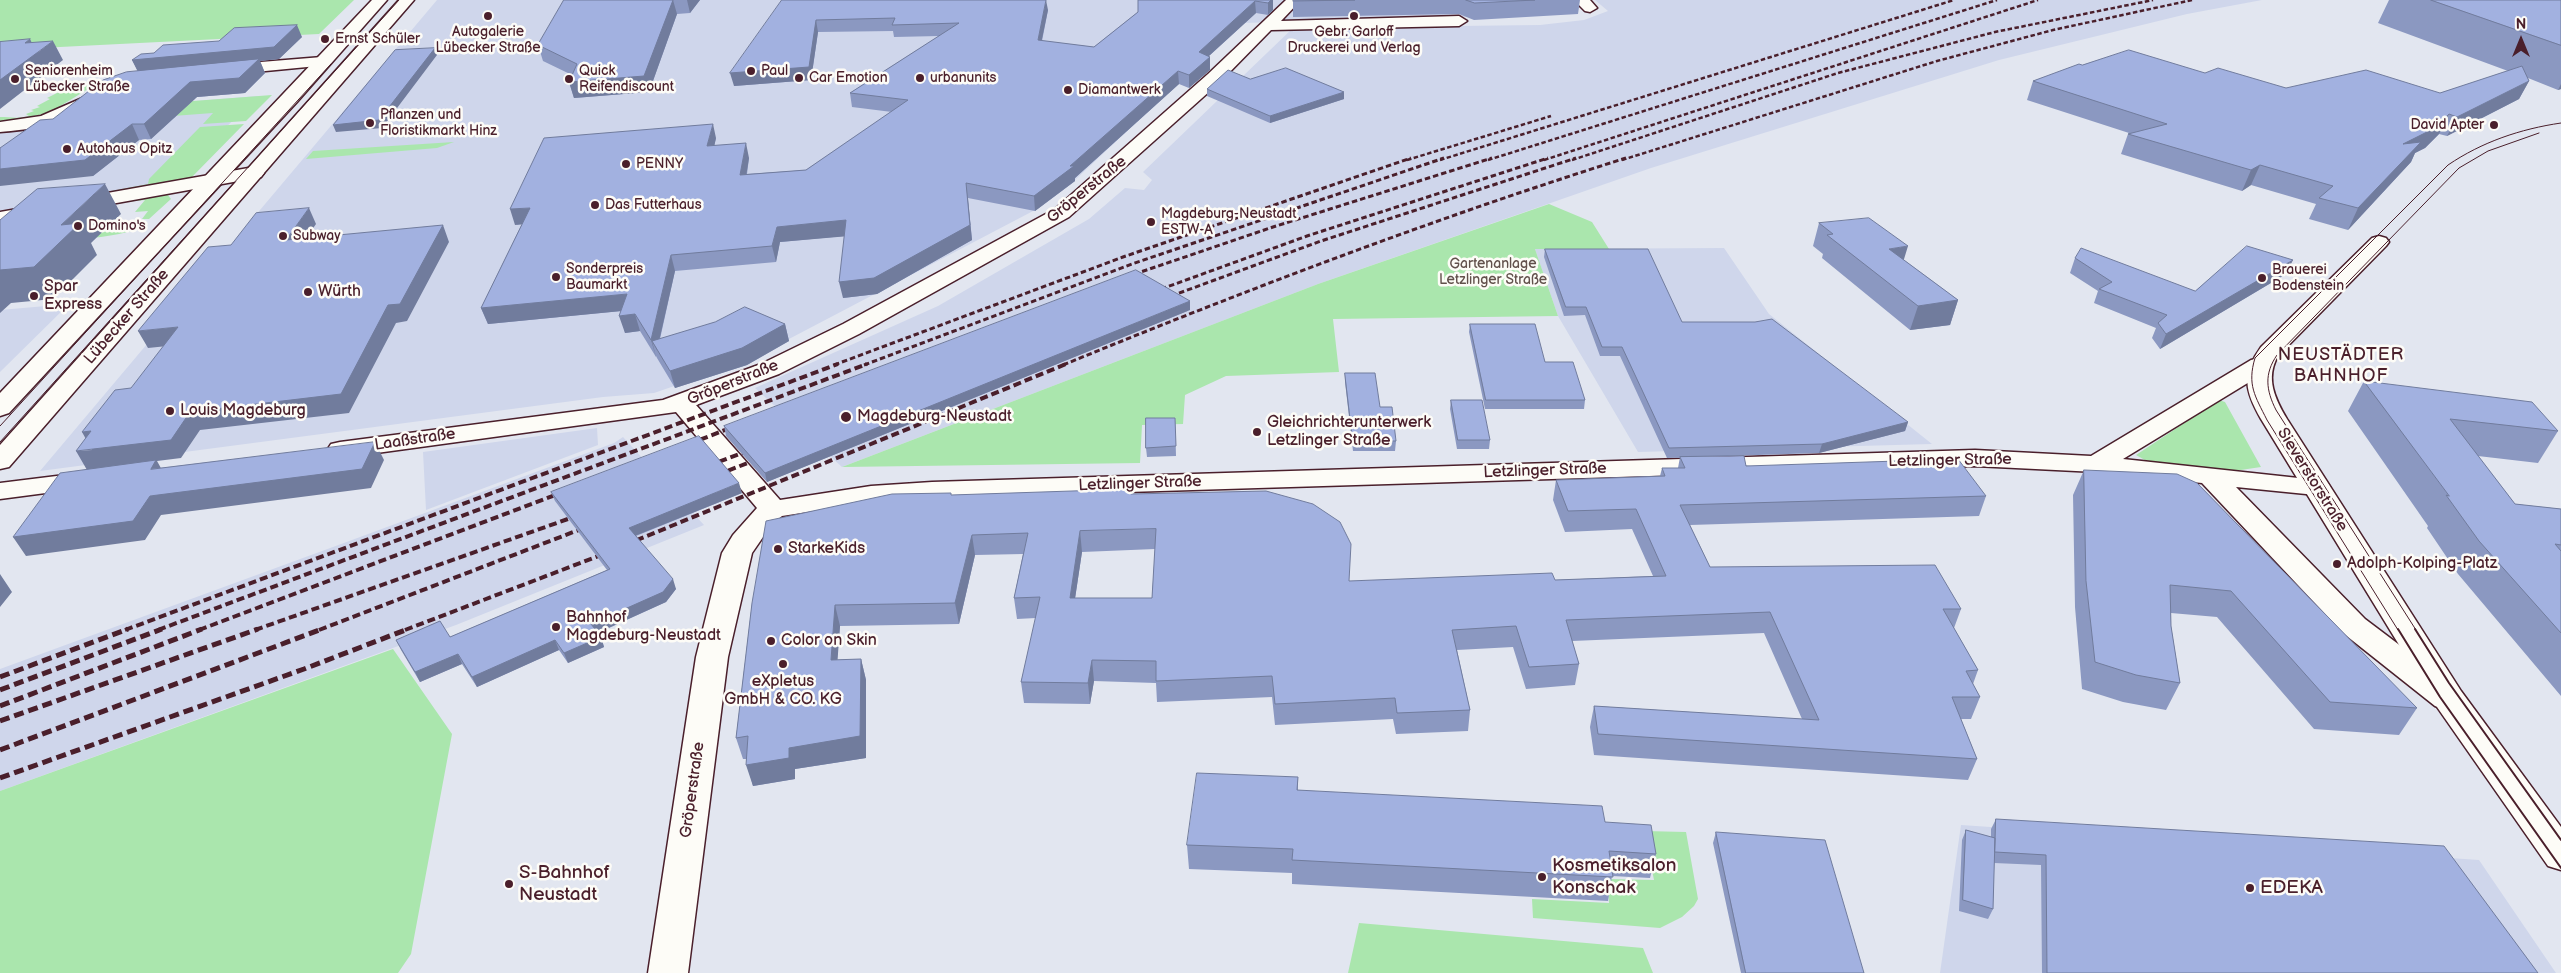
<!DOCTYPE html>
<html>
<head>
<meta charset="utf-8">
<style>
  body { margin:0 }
  #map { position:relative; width:2561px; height:973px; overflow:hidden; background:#e2e6f0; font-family:"Balsamiq Sans",sans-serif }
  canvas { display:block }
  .north { position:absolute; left:2496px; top:15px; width:50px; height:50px; -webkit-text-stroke:4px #fdfcf7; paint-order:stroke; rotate:0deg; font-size:14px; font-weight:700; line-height:20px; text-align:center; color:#4a1f2b }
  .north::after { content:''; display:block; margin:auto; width:18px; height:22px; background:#4a1f2b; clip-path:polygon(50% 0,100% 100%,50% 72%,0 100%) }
</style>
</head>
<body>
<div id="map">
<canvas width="2561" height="973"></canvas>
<div class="north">N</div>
</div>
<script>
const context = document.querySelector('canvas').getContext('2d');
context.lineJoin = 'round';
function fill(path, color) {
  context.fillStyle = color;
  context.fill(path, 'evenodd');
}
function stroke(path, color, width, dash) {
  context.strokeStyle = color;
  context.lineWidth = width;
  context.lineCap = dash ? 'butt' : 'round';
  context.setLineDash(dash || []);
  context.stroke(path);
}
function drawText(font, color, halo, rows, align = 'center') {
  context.font = font + ' "Balsamiq Sans",sans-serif';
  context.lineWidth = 5;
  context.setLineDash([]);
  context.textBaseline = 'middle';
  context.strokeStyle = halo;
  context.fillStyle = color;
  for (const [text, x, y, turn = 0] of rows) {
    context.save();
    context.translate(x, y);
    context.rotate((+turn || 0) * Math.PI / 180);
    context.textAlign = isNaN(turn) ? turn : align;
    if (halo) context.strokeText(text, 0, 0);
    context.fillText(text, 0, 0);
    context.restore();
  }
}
fill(new Path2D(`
  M437,0h1123l-28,15 -290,8 -168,158 -39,29 -288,151 -93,32 -51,4 -563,74z
  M1595,0h667l-75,14 -188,46 -348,108 -333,116 -476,183 -87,-79 183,-82 151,-87 36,-31 19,2 8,-10 -9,-8 150,-144 247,-3 44,-5 24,-9z
  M258,96l-87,85 -171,31v-80l109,-24z
  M1724,248l45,66 163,130 -294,8 -80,-136 -23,-67z
  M69,304l-69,68v-62z
  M597,428l1,17 -172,65 -3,-58z
  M623,437l81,88 -248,100 -456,166v-122l333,-122 281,-104z
  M1961,825l518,35 77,113h-616z`), '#cfd6eb');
fill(new Path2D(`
  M0,0h354l-35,34 -319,16z
  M89,82l4,4 -44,27 -49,9v-5c11,0 19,2 29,-1l-3,-2 8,-3 -3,-1 9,-3 -3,-1 13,-7 -3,-1 14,-7 -4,-2z
  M272,95l-26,26 -43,3 10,-11 -121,9 9,-14z
  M244,124l-53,54 -155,30 9,-4 103,-20 1,-5 51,-52z
  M454,142l-17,6 -131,11 7,-8z
  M158,195h10l3,4 -22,20h-7l6,-8 -13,1 10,-12 -31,3z
  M1549,204l43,18 17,27h-74l23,67 -225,3 6,53 -113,4 -41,19 -2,29 -41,1 -2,38 -298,4 476,-183z
  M147,223c-18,17 -101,18 -128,20l16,-6 69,-6 6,-6z
  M2219,400l6,2 36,65 -27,4 -82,-7 -16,-9z
  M393,649l59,85 -41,220 -13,19h-398v-182z
  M1644,831l42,1 12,67 -4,7 -12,11 -22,11 -127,-10 -1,-19 77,4 -2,-24 47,1z
  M1359,923l284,25 10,25h-305z`), '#aae6ad');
const street = new Path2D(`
  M1286,0h15l-20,21 178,-5 8,5 -8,5 -188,4 -51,52 -151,135 -210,117 -80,40 -83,31 84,95 91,-14 61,-4 1043,-32 116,6 160,-96 9,-2 9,2 3,5 -3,5 -146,89 203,22 4,6 -4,6 -10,2 -80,-8 129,132 94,71 5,8 -5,8 -12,4 -12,-4 -92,-73 -141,-150 -106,-11 -121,-6 -1043,32 -61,4 -89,14 -10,8 -20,29 -24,104 -40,316h-40l48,-316 26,-104 11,-18 24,-27 -81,-96 -336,46 -9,-2 -4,-6 4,-6 9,-2 323,-42 98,-36 82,-40 212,-115 153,-135z
  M1574,0h16l7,8 -7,4 -5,-1z
  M322,57l8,5 -2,3 -104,10 -8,-5 8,-5z
  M87,96l6,1 3,4c-17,23 -70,29 -96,31v-10l41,-6z
  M254,167l7,2 3,4 -3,4 -261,47v-12z
  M89,472l10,2 4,6 -4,6 -99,13v-16z`);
const secondary = new Path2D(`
  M372,0h15l-90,102 -288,311 -9,3v-23z
  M399,0h15l-405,467 -9,2v-24z
  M2379,236l7,2 3,4 -3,4 -108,110c-13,22 -3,43 9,63l174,272 100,136v43l-13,-4 -111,-159 -176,-288c-16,-28 -20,-44 0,-72l111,-109z`);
stroke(street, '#4a1f2b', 3);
stroke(secondary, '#4a1f2b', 3);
fill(street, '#fdfcf7');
fill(secondary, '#fdfcf7');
stroke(new Path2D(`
  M0,426l331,-362
  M0,442l399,-442
  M2398,630l-131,-210c-12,-24 -20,-35 -12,-62l193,-193c34,-23 72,-36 113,-42
  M2416,630l-140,-220c-10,-20 -12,-36 1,-55l182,-187 29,-17 51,-18`), '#4a1f2b', 1);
stroke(new Path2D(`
  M2398,629l42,68 121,171
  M2415,629l34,54 112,157`), '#4a1f2b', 2);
stroke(new Path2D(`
  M1407,160l144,-44
  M1440,160l514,-160
  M1488,160l509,-160
  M1544,160l494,-160
  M1572,160l266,-87 157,-41 158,-32
  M1622,160l315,-99 116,-31 139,-30`), '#4a1f2b', 2.5, [4.5, 2.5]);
stroke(new Path2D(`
  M1126,277l147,-50 219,-69
  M1153,292l154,-56 241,-78
  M1163,299l158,-58 255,-83
  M834,365l289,-108 288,-99
  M864,365l268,-101 312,-106
  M1063,365c185,-76 373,-147 563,-207`), '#4a1f2b', 3, [5.5, 3]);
stroke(new Path2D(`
  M689,444l49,-19
  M708,466l47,-18
  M717,475l46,-18
  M625,545l441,-181
  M125,630l713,-266
  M158,630l709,-266
  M199,630l367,-139
  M255,630l327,-116
  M319,630l270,-104
  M405,630l204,-78`), '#4a1f2b', 4, [8, 4]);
stroke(new Path2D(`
  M0,677l128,-48
  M0,690l162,-61
  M0,706l202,-77
  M0,721l258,-92
  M0,750l322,-121
  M0,778l304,-109 104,-40`), '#4a1f2b', 5, [10, 5]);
fill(new Path2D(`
  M564,0h136l-10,13 -13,1 -28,78 -75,6 -5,-16 3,-7 -29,-14 -5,-16z
  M782,0l266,10 -6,31 52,6 44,-35v-12h135v10l-5,5 -12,-2 -47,43 1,14 -21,18 -10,-4 -104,94v3l-40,30 -67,-13 4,42 -95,54 -34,4 1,-62 -64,6 -4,20 -101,9 -15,68 125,-15 4,17 -42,24 -72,23 -18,-30 -1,-2v1l-16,-26 -15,2 -4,-22 -133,13 -7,-16 41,-84 -7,1 201,-87 -2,8 35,12 -2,16 59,-4 86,-58 -40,-5 -2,-14 89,-57 -45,1 -1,-6 -75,1 -7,48 -77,6z
  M1294,0h286l-2,14 -104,6 -15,-6 -166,3v-16z
  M2389,0h172v89l-3,1 -30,-12 1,3 -10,18 -72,37 -8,-2 -14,14 -10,5 -4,9 -63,68 -39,-11 7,-15 -65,-19 -9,6 -121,-37 7,-20 1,-1 -102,-33 6,-19 49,-16 123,8 81,15 154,5 68,-22 -130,-48z
  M302,37l-23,22 -19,2 5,12 -20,20 -48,4 -46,42 -12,1 -46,36 -40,-57 85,-48 -6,-11 22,-7z
  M1250,79l94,20 -74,24 -63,-27v-7z
  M1819,223l85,37 54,40 -8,25 -40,5 -88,-72 1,-4 -10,-8z
  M1545,249l137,73 226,100 -3,9 -86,22 -152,5 -47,-102h-20l-15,-41 -21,1 -20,-59z
  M2075,258l120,33 91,-17 -126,75 -8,-11 4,-10 -62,-25 4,-12 -28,-18z
  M1190,310l-423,172 -41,-46 -2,-10z
  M1470,324l75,38 40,38 -1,9h-99l-16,-77z
  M1345,373l35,34 16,34 -1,10h-42l-8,-69z
  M2364,381l194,50 -20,32 -60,-7 37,48 46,5v187l-103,-122 -31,-46 1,-2 -80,-115z
  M1451,400l39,40 -1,9h-32l-7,-40z
  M1175,418l1,38 -29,1 -1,-9z
  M1680,457l306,39 -7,20 -289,9 20,42 251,42 -7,19 24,42 -5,14 7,13 -9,22h-10l16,40 -9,21 -374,-25 -4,-28 4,-21 208,13 -38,-86 -192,8 7,23 -4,21 -49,4 -13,-42 -56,3 13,60 -2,21 -72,3 -3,-15 -118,6 -3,-28 -115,5 -1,-19 -62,-2 -4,23 -66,-1 -3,-21 15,-64 -19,1 -3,-21 9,-44 -48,1 -16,69 -119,2 -3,34 24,-1 5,21v78l-71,11v10l-42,7 -7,-27h-3l-7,-21 16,-135 199,-108 181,-2 217,88 206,-1 98,-4 -21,-47 -67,3 -12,-32 3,-20 104,-4 2,-8h16zM1155,549l-3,49h-77l7,-46z
  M2084,470l333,238 -18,27 -85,-6 -97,-112 -46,-4v13l9,57 -14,27 -43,-8 -41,-13 -7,-82 -2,-112z
  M551,492l191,1 -106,43 40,53 -10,13 -68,31 3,4 3,10 -36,16 -9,-13 -82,37 -15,-23 -42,18 -19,-32 -5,-10 54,-3 157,-67 -52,-69z
  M1298,777v13l307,32 51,32 -6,24 -38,-2 -4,25 -316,-17v-11l-103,-4 -2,-24z
  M1996,819l542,154h-496l-1,-108 -47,-2 -1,46 -5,10 -29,-8 3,-71 4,-10 25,7v-8z
  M1716,832l148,141h-123l-28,-130z`), '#8b98c1');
fill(new Path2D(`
  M673,0l4,14 -28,78 -75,6 -5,-16z
  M687,0h13l-10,13z
  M1046,0l2,10 -9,43 -1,-13z
  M1271,0h2v10l-5,5v-12z
  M1255,1l1,12 -57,52v-13z
  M816,20l2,12 -7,48 -77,6 -4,-13z
  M297,25l5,12 -23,22 -19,2 5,12 -20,20 -48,4 -46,42 -7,-15 -6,-52 -6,-12z
  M30,39l7,14 16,-12 10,19 -63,49v-29l25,-37z
  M435,48l2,7 -55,73 -46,4 -3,-7z
  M1210,57v13l-21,18v-13z
  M1178,71l1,13 -104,94v3l-40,30 -1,-15 36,-30z
  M2529,81l-10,18 -72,37 10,-19z
  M2561,84v5l-3,1z
  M1344,92v7l-74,24v-7z
  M2449,114l-10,20 -14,14 -10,5 -4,9 -63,68 10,-22 45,-64z
  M132,124l7,16 -46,36 -93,10v-17z
  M713,124l3,14 -5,23 -4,-15z
  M746,143l3,15 -5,31 -4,-14z
  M2260,165l-9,20 -9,6 9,-21z
  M966,183l6,57 -95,54 -34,4 -4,-16z
  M105,184l16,30 -30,29 6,12 -44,44 -42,4 -11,10v-43l61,-45z
  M309,208l7,16 -22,32 -8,-16z
  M530,208l5,15 -20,2 -5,-16z
  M846,220l3,16 -69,6 -4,20 -4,-16 5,-19z
  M443,225l6,17 -42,79 -11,2 -47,90 -149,17 -19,28 -24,3 10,18 -80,-9 -11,-19 16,-1 -10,-18 108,-20 198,-107z
  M1908,246l-7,23 -12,-20z
  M671,255l4,16 -18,79 -5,-9 4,16 -5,-17z
  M2293,260l-7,14 -126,75 6,-15z
  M627,294l5,16 -144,14 -7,-16z
  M1958,300l-8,25 -40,5 8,-24z
  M1190,301v9l-423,172 -2,-9z
  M635,314l5,17 -15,2 -6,-17z
  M785,324l4,17 -42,24 -72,23 -5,-17z
  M178,327l9,17 -39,4 -10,-17z
  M1908,422l-3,9 -86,22 3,-9z
  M375,442l9,18 -13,28 -210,27 -16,25 -119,16 -13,-19 137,-41z
  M739,483l3,10 -110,44 -3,-9z
  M1080,531l2,21 -10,67 -2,-21z
  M972,535l3,20 -16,69 -4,-21z
  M0,574l12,18 -12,15z
  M673,579l3,10 -10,13 -71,32 -4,-10z
  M835,605l5,21 -4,55 -5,-21z
  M601,637l3,10 -36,16 -4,-10z
  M555,640l4,10 -82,37 -5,-10z
  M458,654l4,10 -42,18 -5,-10z
  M861,659l5,21v78l-71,11v10l-42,7 -7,-21 43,-17z
  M1092,660l2,21 -4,23 -2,-21z`), '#717c9d');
const building = new Path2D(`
  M564,0h109l-29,76 -75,6 8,-18 -39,-19z
  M782,0h264l-8,40 56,7 44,-35v-12h133l-3,3 -13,-2 -56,51 11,5 -21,18 -11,-4 -108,95h4l-40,30 -68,-13 4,42 -96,53 -35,4 7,-62 -69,7 -5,19 -101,9 -20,85 -16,-26 -16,2 8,-22 -146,14 49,-100 -20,1 34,-71 169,-14 -6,22 39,-3 -6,32 66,-5 102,-70 -58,-7 109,-70 -67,2 3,-7 -79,2 -7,47 -79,6z
  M1294,0h61l-62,1z
  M1466,0h69l-60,3z
  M2431,0h130v45z
  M297,25l-23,22 -142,13 9,-6 13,-1 9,-8 56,-4 15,-13z
  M30,39l-5,4 28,-2 -53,39v-38z
  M435,48l-56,72 -46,5 62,-75z
  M2129,50l76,23 13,-5 68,20 80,-18 74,23 82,-27 7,15 -72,36 -8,-3 -14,14 -32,16 18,-2 -63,66 -39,-10 14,-12 -73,-21 -9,5 -123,-36 39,-10 -134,-43 46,-17 3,1z
  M259,59l-20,19 -49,4 -46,42h-12l-47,36 -85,9v-21l40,-28 13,-1 50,-39 23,-8z
  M1286,68l58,24 -74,24 -63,-27 21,-19 22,9z
  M105,184l-44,41 19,-2 -46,44 -34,3v-50l37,-31z
  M309,208l-23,32 157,-15 -43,79 -12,1 -47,89 -151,18 -19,28 -95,11 15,-20 -9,1 33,-42 16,-2 47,-61 -40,4 70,-84 23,-2 25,-32z
  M1869,218l39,28 -19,3 69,51 -40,6 -91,-71 6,-1 -14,-11z
  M2247,246l46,14 -127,74 -8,-11 9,-8 -68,-26 13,-7 -37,-24 6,-10 114,43z
  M1545,249h103l34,73h73l17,-3 136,103 -86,22 -153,4 -47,-101h-20l-16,-40h-20z
  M1136,270l54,31 -425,172 -41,-47z
  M745,307l40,17 -43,24 -72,23 -18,-30 63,-19z
  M1470,324h65l10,38h28l12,38h-99z
  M1345,373h30l5,34h12l4,34h-43z
  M2364,381l168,21 26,29 -108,-12 65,85 46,5v36l-6,-1 6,7v82l-82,-92 -33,-46 3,1z
  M1451,400h31l8,40h-32z
  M1146,418h29l1,28 -30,2z
  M699,436l40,47 -110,45 44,51 -10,13 -72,32 10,13 -37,16 -9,-13 -83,37 -14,-23 -43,18 -19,-32 44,-19 10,16 160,-68 -59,-77z
  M375,442l-13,27 -212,27 -17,25 -120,16 47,-64 96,-13 -5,9z
  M1744,456l2,10 212,-7 28,37 -306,9 30,62 225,-2 26,44h-18l35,61 -12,1 14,26h-28l25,62 -379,-25 -4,-28 225,14 -49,-108 -204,8 13,44 -50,3 -13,-41 -64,4 18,80 -73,3 -2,-15 -120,6 -3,-28 -116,5v-20l-64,-1 -4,23 -67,-1 19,-85 -26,1 14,-65 -56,2 -17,68 -120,2 -4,55 30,-1 -1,77 -71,12v10l-43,7 2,-29 -12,2 16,-135 14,-82 126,-27 59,-1v2l181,-6 -1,5 135,-3 47,13 27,18 11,22 -2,37 203,-8 3,7 111,-4 -30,-67 -68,2 -12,-31 109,-4 -3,-8h23l-5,-11zM1156,529l-4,69h-82l10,-67z
  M2084,470l93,4 20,9 220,225 -87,-6 -99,-111 -61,-6 1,41 9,57 -44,-8 -41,-13 -9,-81z
  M1197,773l101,4 -1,13 305,16 3,16 46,3 5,29 -47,-3 4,26 -321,-17 1,-11 -106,-4z
  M1996,819l448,27 94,127h-491l-1,-118 -51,-3z
  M1966,830l29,8 -2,71 -30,-9z
  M1716,832l109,8 39,133h-118z`);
fill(building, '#a2b1e0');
stroke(building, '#717c9d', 1);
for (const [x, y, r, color] of [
  [488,16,5,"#4a1f2b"],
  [1354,16,5,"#4a1f2b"],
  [325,39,5,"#4a1f2b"],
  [751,71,5,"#4a1f2b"],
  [799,78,5,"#4a1f2b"],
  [920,78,5,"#4a1f2b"],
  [15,79,5,"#4a1f2b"],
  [569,79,5,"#4a1f2b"],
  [1068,90,5,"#4a1f2b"],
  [370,123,5,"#4a1f2b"],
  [2494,125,5,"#4a1f2b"],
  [67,149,5,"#4a1f2b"],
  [626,164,5,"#4a1f2b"],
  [595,205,5,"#4a1f2b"],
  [1151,222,5,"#4a1f2b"],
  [78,226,5,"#4a1f2b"],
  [283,236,5,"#4a1f2b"],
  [556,277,5,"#4a1f2b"],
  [2262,278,5,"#4a1f2b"],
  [308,292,5,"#4a1f2b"],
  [34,296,5,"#4a1f2b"],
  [170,411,5,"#4a1f2b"],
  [846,417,6,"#4a1f2b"],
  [1257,432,5,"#4a1f2b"],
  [778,549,5,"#4a1f2b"],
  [2337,564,5,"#4a1f2b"],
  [556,627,5,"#4a1f2b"],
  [771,641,5,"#4a1f2b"],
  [783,664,5,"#4a1f2b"],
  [1542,877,5,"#4a1f2b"],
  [509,884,5,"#4a1f2b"],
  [2250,888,5,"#4a1f2b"]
]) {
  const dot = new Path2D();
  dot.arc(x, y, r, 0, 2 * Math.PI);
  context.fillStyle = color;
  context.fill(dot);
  stroke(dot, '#fdfcf7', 2);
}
drawText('14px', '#4a1f2b', '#fdfcf7', [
  ["Autogalerie",488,32,"center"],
  ["Lübecker Straße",488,48,"center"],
  ["Gebr. Garloff",1354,32,"center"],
  ["Druckerei und Verlag",1354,48,"center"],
  ["Ernst Schüler",335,39],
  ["Seniorenheim",25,71],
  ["Lübecker Straße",25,87],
  ["Quick",579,71],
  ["Reifendiscount",579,87],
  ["Paul",761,71],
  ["Car Emotion",809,78],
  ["urbanunits",930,78],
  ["Diamantwerk",1078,90],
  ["Pflanzen und",380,115],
  ["Floristikmarkt Hinz",380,131],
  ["David Apter",2484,125,"right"],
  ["Autohaus Opitz",77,149],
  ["PENNY",636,164],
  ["Das Futterhaus",605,205],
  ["Magdeburg-Neustadt",1161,214],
  ["ESTW-A",1161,230],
  ["Domino's",88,226],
  ["Subway",293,236],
  ["Sonderpreis",566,269],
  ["Baumarkt",566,285],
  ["Brauerei",2272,270],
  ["Bodenstein",2272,286]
], 'left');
drawText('14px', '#62514c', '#fdfcf7', [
  ["Gartenanlage",1493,264],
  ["Letzlinger Straße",1493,280]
]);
drawText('16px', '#4a1f2b', '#fdfcf7', [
  ["Gröperstraße",1087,190,-39],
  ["Lübecker Straße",127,317,-49],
  ["Gröperstraße",733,383,-22],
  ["Laaßstraße",415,440,-8],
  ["Letzlinger Straße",1950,461,-1],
  ["Letzlinger Straße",1545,471,-2],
  ["Sieverstorstraße",2312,480,58],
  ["Letzlinger Straße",1140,484,-2],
  ["Gröperstraße",693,790,-82]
]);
drawText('16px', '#4a1f2b', '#fdfcf7', [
  ["Spar",44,287],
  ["Express",44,305],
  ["Würth",318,292],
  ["Louis Magdeburg",180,411],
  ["Magdeburg-Neustadt",857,417],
  ["Gleichrichterunterwerk",1267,423],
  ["Letzlinger Straße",1267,441],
  ["StarkeKids",788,549],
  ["Adolph-Kolping-Platz",2347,564],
  ["Bahnhof",566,618],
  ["Magdeburg-Neustadt",566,636],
  ["Color on Skin",781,641],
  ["eXpletus",783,682,"center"],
  ["GmbH & CO. KG",783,700,"center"]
], 'left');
context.letterSpacing = '1px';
drawText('18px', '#4a1f2b', '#fdfcf7', [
  ["NEUSTÄDTER",2341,355],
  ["BAHNHOF",2341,376]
]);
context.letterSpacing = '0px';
drawText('19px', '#4a1f2b', '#fdfcf7', [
  ["Kosmetiksalon",1552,866],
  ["Konschak",1552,888],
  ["S-Bahnhof",519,873],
  ["Neustadt",519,895],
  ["EDEKA",2260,888]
], 'left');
</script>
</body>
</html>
